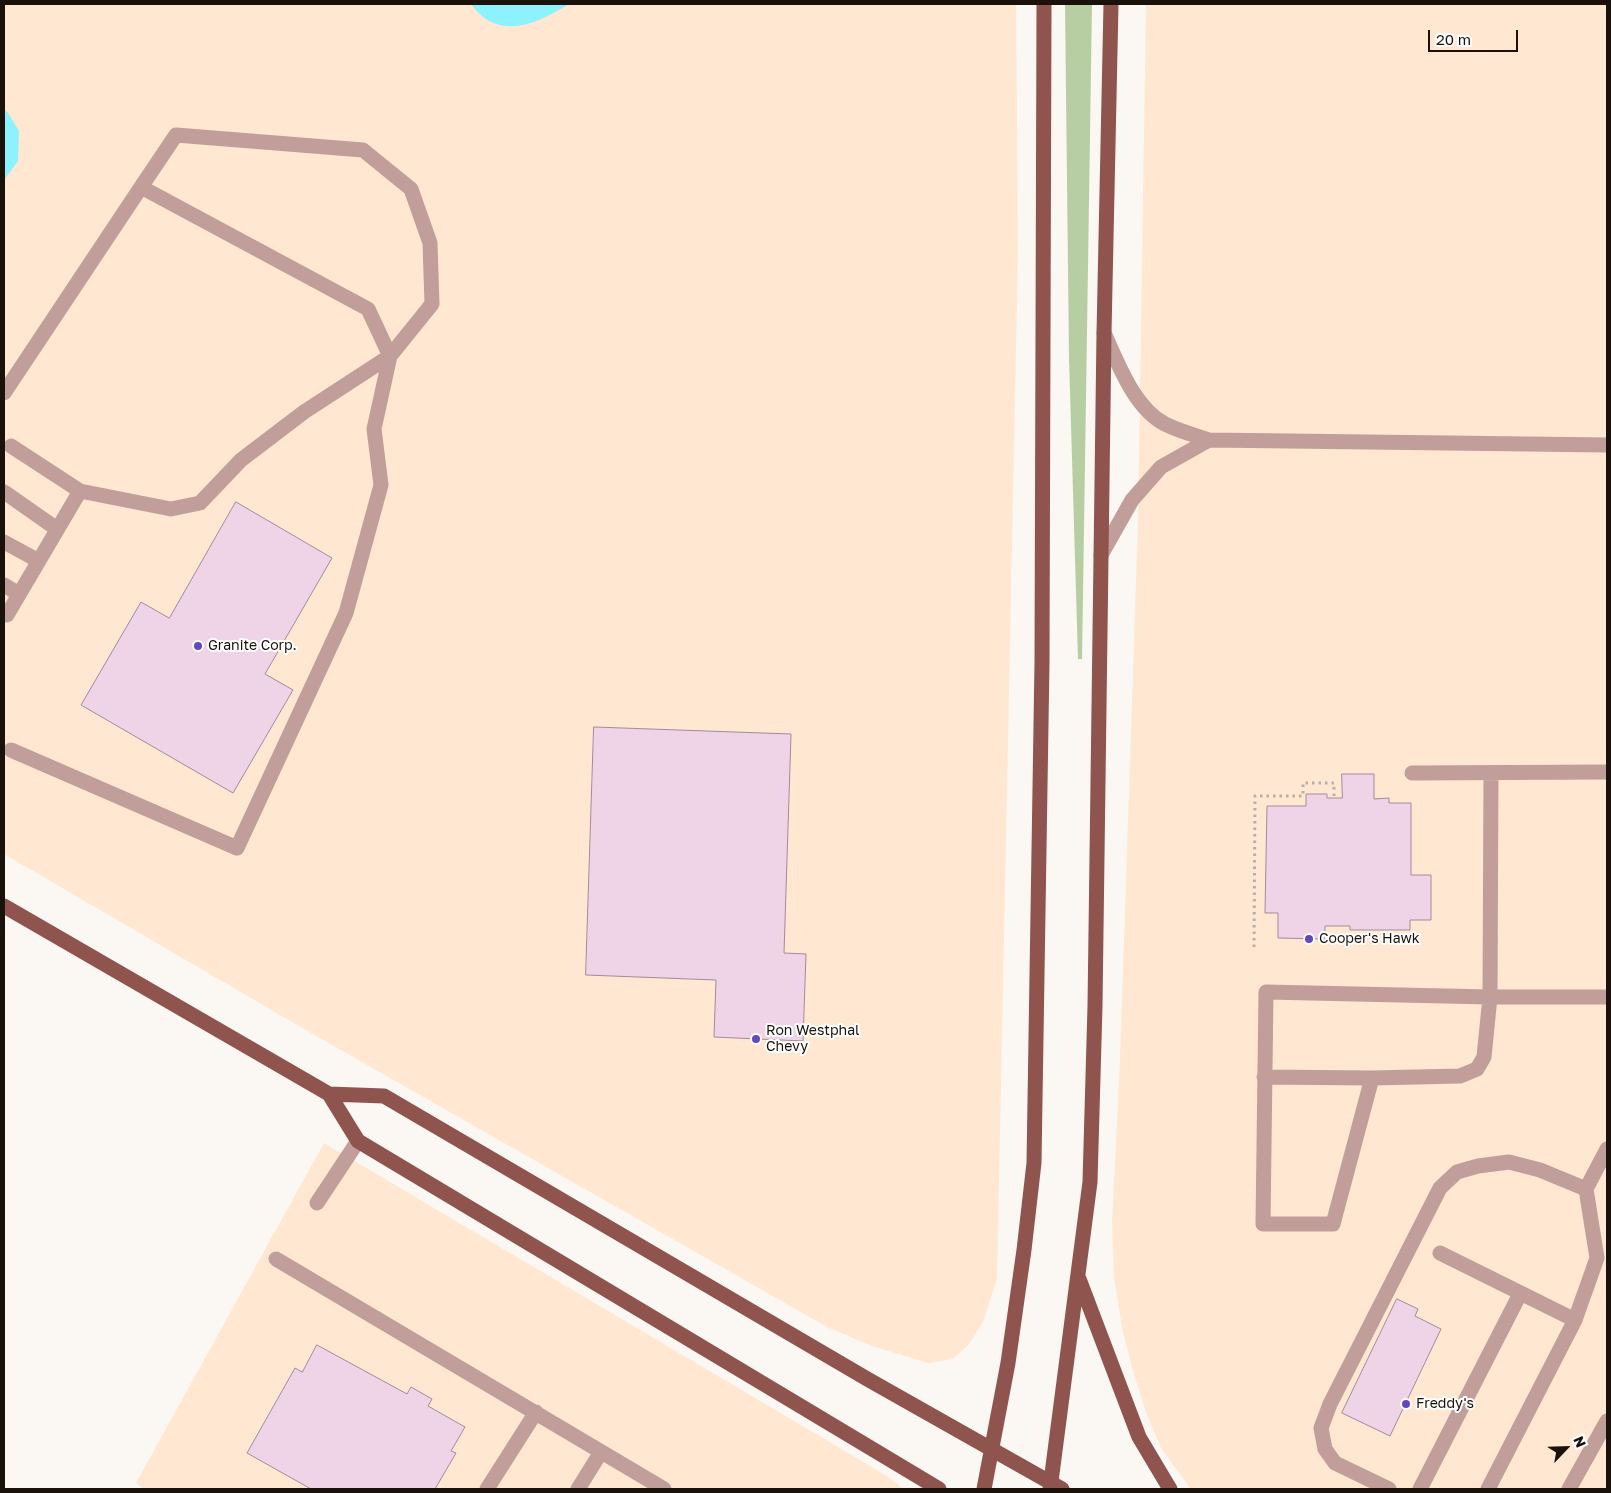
<!DOCTYPE html>
<html>
<head>
<meta charset="utf-8">
<style>
  body { margin:0 }
  #map { position:relative; width:1611px; height:1493px; overflow:hidden; background:#fbf7f2; font-family:"Golos Text",sans-serif }
  canvas { display:block }
  .frame { position:absolute; inset:0; border:5px solid #1a120a; pointer-events:none }
  .north { position:absolute; left:1541px; top:1423px; width:50px; height:50px; -webkit-text-stroke:4px #fff; paint-order:stroke; rotate:66deg; font-size:14px; font-weight:700; line-height:20px; text-align:center; color:#1a120a }
  .north::after { content:''; display:block; margin:auto; width:18px; height:22px; background:#1a120a; clip-path:polygon(50% 0,100% 100%,50% 72%,0 100%) }
  .scale { position:absolute; left:1428px; top:30px; width:90px; height:22px; box-sizing:border-box; border:2px solid #1a120a; border-top:0; padding-left:6px; font-size:15px; line-height:18px; white-space:nowrap; color:#1a120a; -webkit-text-stroke:4px #fff; paint-order:stroke }
</style>
</head>
<body>
<div id="map">
<canvas width="1611" height="1493"></canvas>
<div class="frame"></div>
<div class="north">N</div>
<div class="scale">20 m</div>
</div>
<script>
const context = document.querySelector('canvas').getContext('2d');
context.lineJoin = 'round';
function fill(path, color) {
  context.fillStyle = color;
  context.fill(path, 'evenodd');
}
function stroke(path, color, width, dash) {
  context.strokeStyle = color;
  context.lineWidth = width;
  context.lineCap = dash ? 'butt' : 'round';
  context.setLineDash(dash || []);
  context.stroke(path);
}
function drawText(font, color, halo, rows, align = 'center') {
  context.font = font + ' "Golos Text",sans-serif';
  context.lineWidth = 4;
  context.setLineDash([]);
  context.textBaseline = 'middle';
  context.strokeStyle = halo;
  context.fillStyle = color;
  for (const [text, x, y, turn = 0] of rows) {
    context.save();
    context.translate(x, y);
    context.rotate((+turn || 0) * Math.PI / 180);
    context.textAlign = isNaN(turn) ? turn : align;
    if (halo) context.strokeText(text, 0, 0);
    context.fillText(text, 0, 0);
    context.restore();
  }
}
fill(new Path2D(`
  M4,4h1012l2,248 -21,1027 -14,43 -14,22 -16,15 -24,4 -57,-17 -45,-19 -528,-301 -295,-172z
  M1146,4h461v1485h-416l-30,-41 -15,-36 -13,-41 -11,-43 -8,-51 -2,-54 8,-163 18,-537z
  M324,1143l563,333 16,13h-759l-8,-6z`), '#ffe7d1');
fill(new Path2D(`
  M1065,4h27l-10,655h-4l-9,-301z`), '#b7cea2');
fill(new Path2D(`
  M471,4h98c-32,20 -71,38 -98,0z
  M4,109l4,4 11,18 -1,30 -14,19z`), '#8cf2fe');
const building = new Path2D(`
  M236,502l96,56 -67,116 28,16 -60,103 -152,-88 60,-103 28,16z
  M594,727l197,7 -7,219 22,1 -3,87 -89,-4 2,-57 -130,-5z
  M1342,774h32v25l15,-1v5h22v72h20v45h-21v10h-60v-4h-25v13l-47,-1v-25h-13l2,-107h39v-12h21v4h15z
  M1397,1299l21,10 -3,7 26,13 -51,107 -48,-23z
  M317,1345l90,49 4,-7 21,12 -4,7 37,21 -14,24 5,2 -21,36h-124l-64,-36 48,-85 7,4z`);
fill(building, '#efd4e8');
stroke(building, '#a38b9d', 1);
stroke(new Path2D(`
  M1254,947l1,-151h48v-13h31v15`), '#b4afa9', 3, [2.5, 4]);
stroke(new Path2D(`
  M1104,333c14,30 30,75 61,91 14,7 29,11 44,16l398,5
  M4,393l137,-206
  M4,492l53,37
  M4,542l35,19
  M1101,555l31,-55 29,-33 48,-27
  M4,585l15,9
  M4,613l3,2 73,-124
  M11,750l226,98 109,-235 35,-128 -7,-56 16,-73 -22,-47 -227,-122 35,-52 187,15 48,39 19,54 2,61 -42,52 -86,56 -63,48 -41,43 -29,6 -91,-18 -69,-45
  M1412,773l195,-1
  M1264,1077l108,1 88,-2 17,-7 7,-12 6,-60 1,-224
  M1372,1078l-39,146h-70l3,-232 224,5h117
  M1586,1189l21,-40
  M317,1203l41,-62
  M1440,1253l135,67
  M276,1259l388,230
  M487,1489l49,-77
  M578,1489l23,-37
  M1389,1489l-54,-26 -10,-14 -4,-21 9,-24 110,-216 17,-16 21,-6 31,-4 31,8 46,19 11,69 -22,62 -87,169
  M1420,1489l100,-195
  M1569,1489l38,-68`), '#c29e9a', 15);
stroke(new Path2D(`
  M4,906l325,188 29,47 581,348
  M329,1094l55,2 485,284 193,109
  M1079,1279l60,158 31,52
  M984,1489l24,-126 16,-113 10,-87 8,-501 2,-658
  M1050,1489l40,-307 5,-176 9,-673 7,-329`), '#90544e', 15);
for (const [x, y, r, color] of [
  [198,646,5,"#6347c0"],
  [1309,939,5,"#6347c0"],
  [756,1039,5,"#6347c0"],
  [1406,1404,5,"#6347c0"]
]) {
  const dot = new Path2D();
  dot.arc(x, y, r, 0, 2 * Math.PI);
  context.fillStyle = color;
  context.fill(dot);
  stroke(dot, '#fff', 2);
}
drawText('14px', '#1a120a', '#fff', [
  ["Granite Corp.",208,646],
  ["Cooper's Hawk",1319,939],
  ["Ron Westphal",766,1031],
  ["Chevy",766,1047],
  ["Freddy's",1416,1404]
], 'left');
</script>
</body>
</html>
